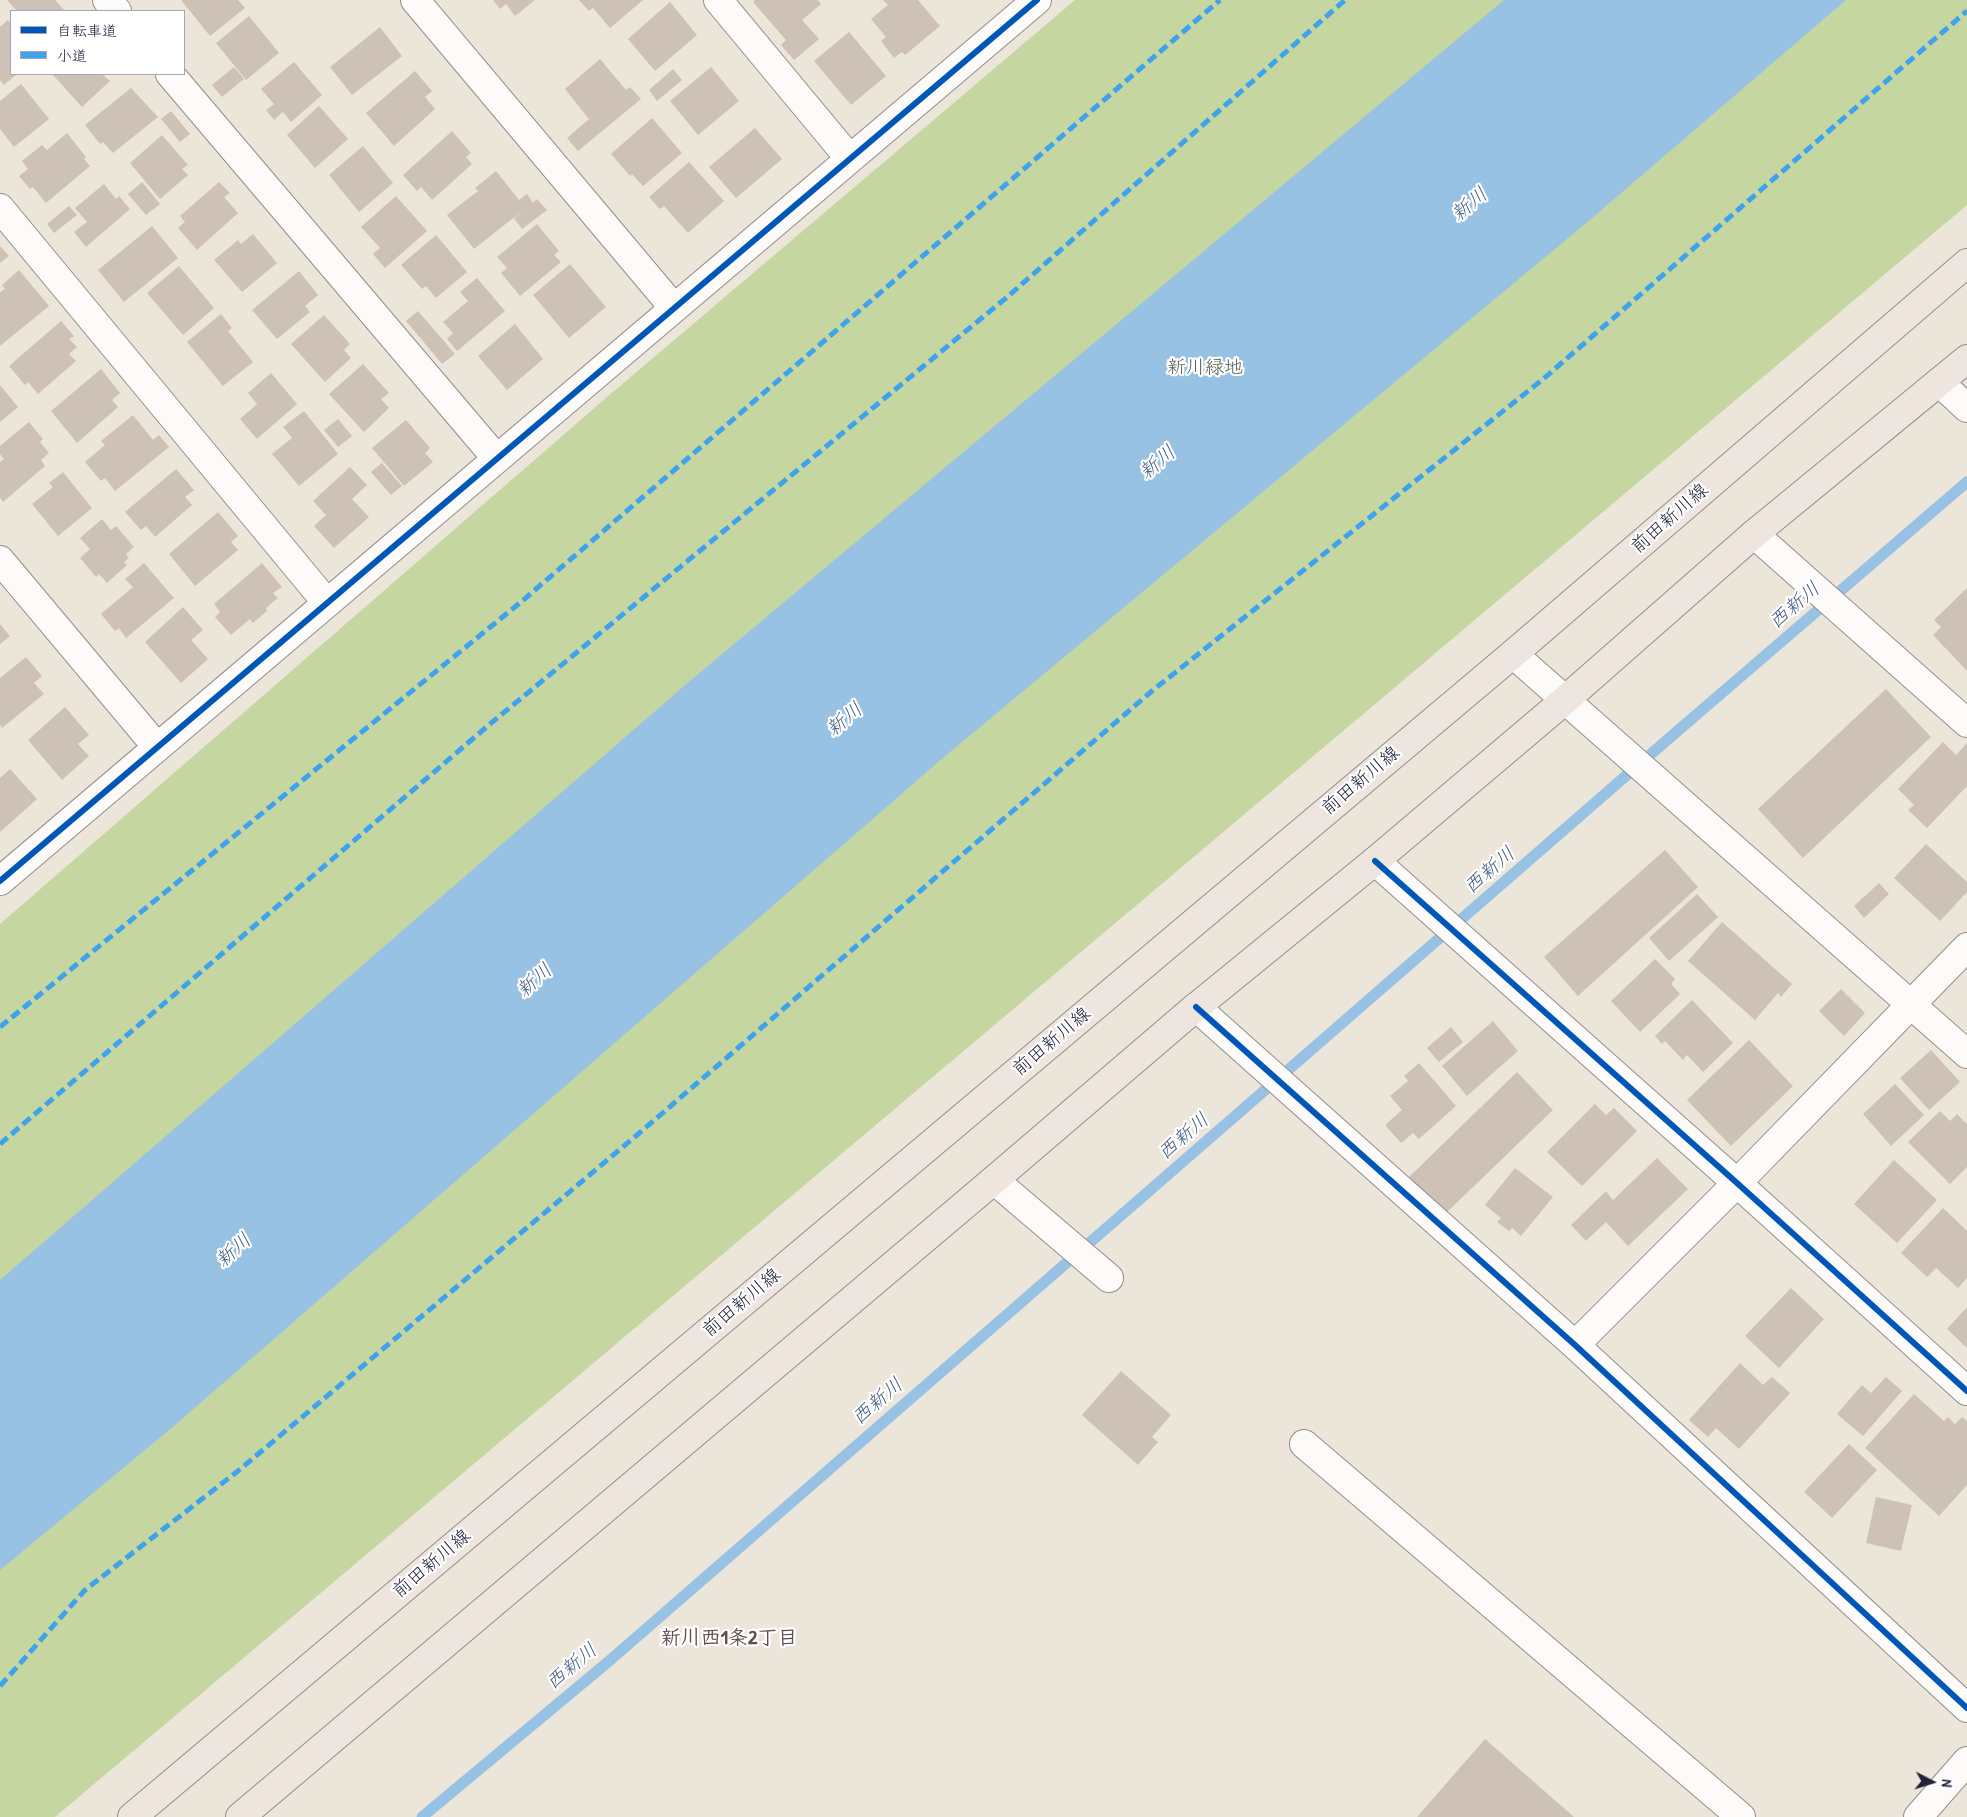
<!DOCTYPE html>
<html>
<head>
<meta charset="utf-8">
<style>
  body { margin:0 }
  #map { position:relative; width:1967px; height:1817px; overflow:hidden; background:#ece6da; font-family:"Patrick Hand","Klee One",sans-serif }
  canvas { display:block }
  .legend { position:absolute; left:10px; top:10px; width:175px; height:65px; box-sizing:border-box; background:#fff; border:1px solid #a7a7b1; margin:0; padding:6px 9px; list-style:none; font-size:15px; color:#22223b }
  .legend li { display:flex; align-items:center; gap:10px; height:25px }
  .legend b { width:25px; border:1px solid #a7a7b1 }
  .north { position:absolute; left:1907px; top:1757px; width:50px; height:50px; -webkit-text-stroke:4px #fff; paint-order:stroke; rotate:95deg; font-size:14px; font-weight:700; line-height:20px; text-align:center; color:#22223b }
  .north::after { content:''; display:block; margin:auto; width:18px; height:22px; background:#22223b; clip-path:polygon(50% 0,100% 100%,50% 72%,0 100%) }
</style>
</head>
<body>
<div id="map">
<canvas width="1967" height="1817"></canvas>
<ul class="legend">
<li><b style="height:6px;background:#0057b8"></b>自転車道</li>
<li><b style="height:6px;background:#3ea2ec"></b>小道</li>
</ul>
<div class="north">N</div>
</div>
<script>
const context = document.querySelector('canvas').getContext('2d');
context.lineJoin = 'round';
function fill(path, color) {
  context.fillStyle = color;
  context.fill(path, 'evenodd');
}
function stroke(path, color, width, dash) {
  context.strokeStyle = color;
  context.lineWidth = width;
  context.lineCap = dash ? 'butt' : 'round';
  context.setLineDash(dash || []);
  context.stroke(path);
}
function drawText(font, color, halo, rows, align = 'center') {
  context.font = font + ' "Patrick Hand","Klee One",sans-serif';
  context.lineWidth = 4.5;
  context.setLineDash([]);
  context.textBaseline = 'middle';
  context.strokeStyle = halo;
  context.fillStyle = color;
  for (const [text, x, y, turn = 0] of rows) {
    context.save();
    context.translate(x, y);
    context.rotate((+turn || 0) * Math.PI / 180);
    context.textAlign = isNaN(turn) ? turn : align;
    if (halo) context.strokeText(text, 0, 0);
    context.fillText(text, 0, 0);
    context.restore();
  }
}
fill(new Path2D(`
  M1075,0h892v205l-1912,1612h-55v-893l607,-527z`), '#c6d6a0');
fill(new Path2D(`
  M1504,0h342l-255,219 -647,538 -776,674 -168,139v-290l691,-600z`), '#98c2e3');
stroke(new Path2D(`
  M422,1817l186,-155 1066,-928 293,-252`), '#98c2e3', 11);
fill(new Path2D(`
  M7,0h48l10,11h-48z
  M181,0h57l7,8 -35,28z
  M493,0h42l-20,16 -9,-12 -6,5z
  M579,0h64l-33,28 -17,-20 -4,3z
  M755,0h63l3,4 -19,16 17,19 -25,21 -13,-15 5,-5 -33,-38z
  M883,0h35l22,26 -35,29 -3,-3 -8,6 -13,-17 5,-4 -15,-18 17,-14z
  M670,2l27,33 -42,36 -27,-32z
  M249,16l30,37 -33,27 -30,-37z
  M8,20l3,4v50h6l-13,11 -4,-5v-53z
  M380,27l22,29 -50,39 -22,-28z
  M849,32l37,44 -35,29 -37,-44z
  M600,59l26,31 4,-3 11,12 -63,52 -11,-13 22,-19 -24,-30z
  M294,62l28,33 -31,27 -8,-10 -9,8 -8,-10 8,-6 -13,-15z
  M234,67l10,12 -22,18 -10,-12z
  M711,67l28,34 -41,34 -28,-34z
  M673,69l9,11 -25,21 -8,-11z
  M415,71l17,20 -7,6 10,12 -41,37 -28,-33z
  M52,74h50l8,7 -28,26z
  M21,84l28,35 -35,28 -14,-18v-28z
  M131,88l27,29 -45,36 -10,-11 -3,2 -15,-19z
  M319,106l29,33 -33,29 -28,-33z
  M171,111l19,23 -10,8 -19,-23z
  M652,118l30,35 -39,33 -11,-12 -2,2 -19,-22z
  M755,128l27,31 -46,39 -27,-31z
  M452,131l19,22 -5,4 6,7 -40,36 -11,-13 -4,4 -14,-16z
  M67,133l19,24 -2,2 6,7 -44,37 -13,-16 -3,2 -11,-13 9,-7 -6,-8 20,-16 5,5z
  M162,135l26,30 -6,4 6,6 -28,24 -30,-36z
  M363,146l30,37 -34,29 -30,-37z
  M689,162l35,39 -36,32 -24,-27 -4,3 -11,-12z
  M496,171l23,29 8,-6 6,9 4,-4 10,11 -25,19 -8,-11 13,-11 -53,42 -27,-34 31,-24 -3,-3z
  M142,182l18,22 -14,11 -18,-21z
  M219,182l11,11 -6,4 14,16 -41,37 -19,-22 7,-6 -5,-6z
  M104,184l12,15 3,-3 11,13 -44,38 -12,-15 13,-10 -12,-14z
  M396,196l31,35 -42,37 -12,-14 7,-6 -19,-21z
  M69,206l8,9 -23,18 -7,-9z
  M537,224l22,27 -5,4 7,7 -41,34 -19,-23 6,-5 -10,-11z
  M152,226l26,32 -54,44 -26,-32z
  M253,234l24,29 -35,29 -28,-32 24,-20 3,4z
  M436,235l31,37 -31,26 -10,-12 -4,3 -21,-24z
  M0,246l9,10 -9,7z
  M570,264l36,43 -37,31 -36,-43z
  M179,266l35,42 -31,27 -36,-42z
  M19,270l30,36 -49,40v-54l5,-3 -3,-4z
  M299,271l19,24 -13,11 5,6 -33,27 -25,-29z
  M477,278l28,33 -48,40 -10,-12 6,-6 -10,-11 25,-21 -8,-9z
  M418,311l37,43 -13,10 -36,-43z
  M221,314l11,14 -4,3 25,31 -30,24 -36,-44z
  M324,315l26,29 -6,6 7,8 -26,24 -34,-38z
  M61,321l13,15 -5,3 8,8 -8,7 7,7 -38,33 -10,-12 -3,3 -16,-19z
  M515,324l28,35 -36,31 -29,-34z
  M363,364l26,29 -8,6 8,9 -25,24 -35,-38z
  M101,369l19,24 -8,7 6,7 -41,36 -26,-32z
  M271,373l26,31 -40,35 -17,-20 17,-15 -9,-11z
  M0,385l18,22 -18,15z
  M304,411l34,43 -39,32 -27,-32 20,-16 -9,-11z
  M133,415l20,25 6,-5 10,12 -54,44 -10,-13 -4,3 -16,-19 20,-17 -4,-4z
  M338,419l14,17 -14,11 -14,-17z
  M406,420l24,28 -5,5 8,9 -29,24 -32,-38z
  M29,422l14,17 -3,3 9,11 -8,7 4,6 -42,36 -3,-4v-36l4,-3 -4,-5v-8z
  M382,463l20,23 -11,9 -20,-23z
  M350,467l17,18 -15,14 17,18 -35,31 -20,-22 12,-11 -13,-14z
  M176,469l18,21 -9,7 7,8 -37,32 -9,-11 -5,4 -16,-18z
  M63,472l29,36 -34,28 -26,-32 21,-17 -4,-4z
  M218,512l20,24 -7,6 7,8 -43,36 -26,-32z
  M102,519l9,11 5,-4 18,21 -8,7 3,4 -5,4 3,3 -20,18 -8,-9 -3,3 -16,-19 10,-9 -10,-11z
  M144,563l30,35 -48,40 -7,-10 -4,3 -14,-17 32,-27 -8,-8z
  M262,563l20,24 -9,6 5,5 -12,10 1,3 -14,12 -3,-4 -19,16 -16,-18 5,-5 -6,-8z
  M1967,588v83l-34,-36 8,-8 -7,-7z
  M183,607l20,23 -12,10 17,19 -27,24 -36,-41z
  M0,624l10,12 -10,8z
  M26,657l16,19 -8,7 10,11 -42,34 -2,-3v-47z
  M1886,689l45,48 -128,121 -45,-49z
  M65,707l24,28 -11,9 11,12 -27,24 -34,-40z
  M1943,742l13,13 11,-12v43l-40,42 -19,-18 6,-5 -16,-16z
  M10,769l27,30 -37,33v-54z
  M1926,844l41,38v10l-27,29 -46,-43z
  M1665,850l33,37 -120,109 -34,-39z
  M1879,883l10,11 -25,24 -10,-12z
  M1697,894l21,23 -49,44 -20,-23z
  M1722,922l70,62 -11,13 -3,-4 -23,27 -67,-59z
  M1655,959l20,20 -4,5 9,10 -40,38 -29,-31z
  M1841,989l24,24 -21,23 -25,-25z
  M1692,1000l41,43 -30,29 -16,-17 -4,5 -18,-19 -3,3 -7,-8z
  M1493,1021l25,30 -51,45 -25,-30z
  M1451,1027l12,15 -24,20 -12,-14z
  M1749,1040l44,46 -62,60 -44,-46z
  M1931,1050l29,32 -31,28 -29,-32z
  M1419,1063l37,43 -37,33 -6,-6 -12,10 -16,-18 17,-15 -12,-14 18,-15 -4,-5z
  M1517,1072l36,38 -108,104 -36,-37z
  M1895,1084l29,31 -33,31 -28,-32z
  M1595,1104l11,11 8,-7 23,23 -55,55 -35,-34z
  M1940,1111l10,10 7,-7 10,10v43l-17,17 -42,-42z
  M1657,1158l31,31 -60,57 -22,-24 -20,19 -15,-16 35,-34 7,9z
  M1894,1160l43,40 -40,43 -43,-39z
  M1515,1168l38,29 -32,39 -9,-8 -3,3 -12,-9 4,-4 -16,-13z
  M1943,1208l24,23v47l-9,10 -22,-20 -9,9 -26,-24z
  M1791,1288l33,31 -45,49 -34,-32z
  M1967,1307v41l-20,-19z
  M1740,1363l23,22 9,-8 18,16 -51,56 -23,-21 -8,9 -19,-17z
  M1121,1371l50,44 -19,22 6,5 -20,23 -56,-50z
  M1886,1377l16,14 -39,45 -26,-22 25,-29 9,8z
  M1914,1394l30,27 4,-4 7,7 7,-7 5,4v64l-28,31 -74,-68z
  M1849,1444l28,26 -45,48 -28,-26z
  M1876,1497l36,8 -11,46 -35,-8z
  M1485,1739l89,78h-157z`), '#cec1b5');
const minor = new Path2D(`
  M107,0l10,11
  M415,0l259,308
  M718,0l132,159
  M170,74l327,385
  M0,208l327,395
  M1939,382l28,26
  M1754,534l213,189
  M0,560l157,187
  M1513,654l454,400
  M1375,861l362,322 230,208
  M0,881l1037,-881
  M1196,1007l379,338 392,363
  M994,1180l115,98
  M1575,1345l162,-162 230,-236
  M1304,1444l437,373
  M1918,1817l49,-56`);
const major = new Path2D(`
  M132,1817l1381,-1163 454,-391
  M240,1817l754,-637 202,-173 179,-146 190,-161 189,-166 213,-175`);
stroke(minor, '#918e8c', 30);
stroke(major, '#918e8c', 30);
stroke(minor, '#fcfbf9', 28);
stroke(major, '#eee6de', 28);
stroke(new Path2D(`
  M0,1027l521,-425 699,-602
  M0,1144l490,-420 516,-426 339,-298
  M0,1686l85,-96 153,-119 399,-336 515,-444 390,-311 425,-369`), '#3ea2ec', 5, [10, 5]);
stroke(new Path2D(`
  M1375,861l362,322 230,208
  M0,881l1037,-881
  M1196,1007l379,338 392,363`), '#0057b8', 6);
drawText('19px', '#515c4e', '#fff', [
  ["新川緑地",1205,368]
]);
drawText('19px', '#22223b', '#fff', [
  ["前田新川線",1670,519,-41],
  ["前田新川線",1361,781,-40],
  ["前田新川線",1052,1042,-40],
  ["前田新川線",742,1303,-40],
  ["前田新川線",432,1564,-40]
]);
drawText('italic 20px', '#435c80', '#fff', [
  ["新川",1470,205,-40],
  ["新川",1158,463,-40],
  ["西新川",1795,606,-41],
  ["新川",845,720,-40],
  ["西新川",1490,871,-41],
  ["新川",535,981,-42],
  ["西新川",1184,1137,-41],
  ["新川",234,1251,-42],
  ["西新川",878,1402,-41],
  ["西新川",572,1667,-40]
]);
drawText('bold 20px', '#604d50', '#fff', [
  ["新川西1条2丁目",729,1639]
]);
</script>
</body>
</html>
